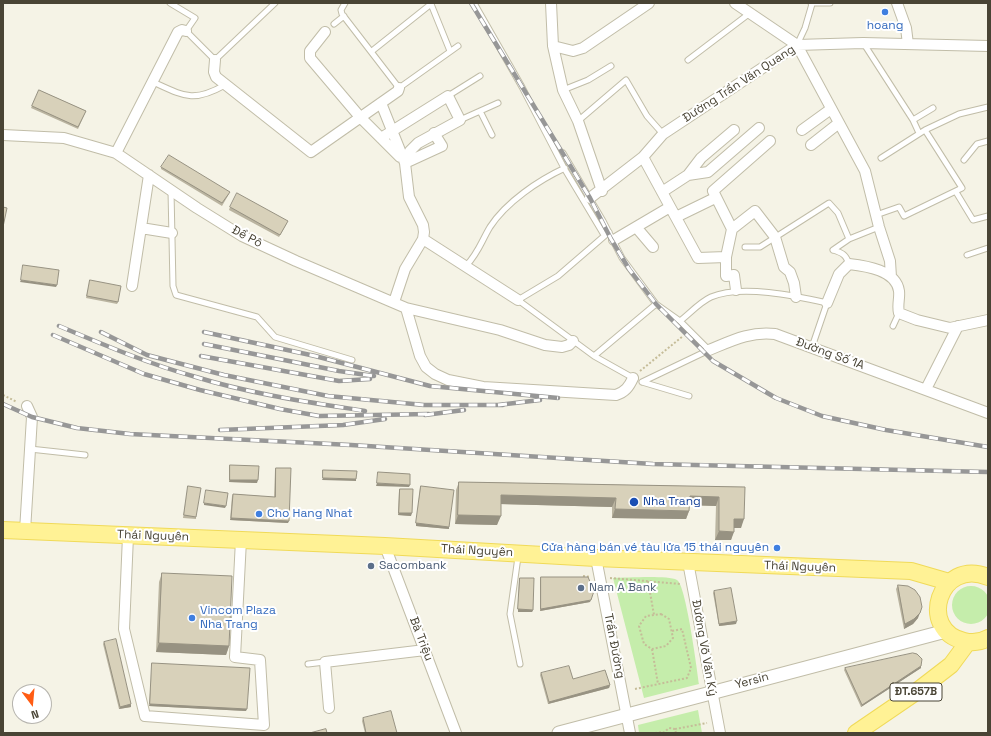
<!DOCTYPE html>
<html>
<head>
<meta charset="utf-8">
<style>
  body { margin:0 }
  #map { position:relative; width:991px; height:736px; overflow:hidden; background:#f5f3e6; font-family:"Space Grotesk",sans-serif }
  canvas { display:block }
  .frame { position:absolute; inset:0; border:4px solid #494435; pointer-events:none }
  .north { position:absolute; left:12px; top:684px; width:40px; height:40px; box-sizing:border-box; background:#fff; border:1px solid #b6b4ae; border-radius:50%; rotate:164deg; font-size:11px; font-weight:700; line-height:16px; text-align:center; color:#494435 }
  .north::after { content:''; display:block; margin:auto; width:14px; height:18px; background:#ff5c13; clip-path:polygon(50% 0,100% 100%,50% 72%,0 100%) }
</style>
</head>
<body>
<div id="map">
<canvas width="991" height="736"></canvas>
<div class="frame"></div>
<div class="north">N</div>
</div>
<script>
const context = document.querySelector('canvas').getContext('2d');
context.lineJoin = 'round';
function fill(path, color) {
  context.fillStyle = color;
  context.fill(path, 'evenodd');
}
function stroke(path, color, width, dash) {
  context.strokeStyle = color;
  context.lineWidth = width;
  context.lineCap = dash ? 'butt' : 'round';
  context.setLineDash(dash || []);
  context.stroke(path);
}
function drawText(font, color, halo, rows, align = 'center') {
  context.font = font + ' "Space Grotesk",sans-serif';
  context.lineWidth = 4;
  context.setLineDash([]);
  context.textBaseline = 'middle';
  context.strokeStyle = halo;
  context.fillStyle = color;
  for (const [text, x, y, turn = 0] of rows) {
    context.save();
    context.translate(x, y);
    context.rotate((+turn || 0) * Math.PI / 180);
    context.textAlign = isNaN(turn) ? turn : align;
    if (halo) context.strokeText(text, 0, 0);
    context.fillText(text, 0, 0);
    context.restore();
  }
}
fill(new Path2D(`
  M613,578c13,0 54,-3 64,2 9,5 20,89 22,104l-55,14z
  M952 605a19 19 0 1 1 38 0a19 19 0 1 1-38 0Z
  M698,710l4,23h-63l-1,-8z`), '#c5edab');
const service = new Path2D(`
  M170,3l25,15 -9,13 29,29 60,-57
  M345,3l-4,7 1,4 57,74 59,-42
  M474,3l48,84 42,81 40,67
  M811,3h19
  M334,24l10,-8
  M864,44l49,76 6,13
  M797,45l8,-17 7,-24
  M372,51l59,-47 19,47
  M688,60l62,-47
  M153,82c31,14 40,21 72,3
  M563,90l25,-10 23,-14
  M448,96l32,-20
  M480,111l12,24
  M460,120l38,-17
  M913,120l20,-12
  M578,121l48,-41 21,36 16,18
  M563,153l40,68 19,37 34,46 24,17 29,29 -67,32
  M881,158l44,-28 34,-16 29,-7
  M964,160l13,-16 11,-3
  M171,191l2,95 3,9 81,22 18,20 77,23
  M956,192l17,28 15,-4
  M876,215l23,-8 5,9 58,-28 -37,-58
  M609,232l-51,44 -40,24 76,56 41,23
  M745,247h15l69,-44 9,10 11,26
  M833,250l16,-11 30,-12
  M833,250c10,3 13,5 16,14
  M967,255l21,-7
  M466,266c13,-14 15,-24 24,-39 16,-25 49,-47 75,-59
  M680,321c9,-7 20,-19 31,-24 30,-13 85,-1 116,6l-15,44
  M893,326l6,-13
  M594,356l62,-52
  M642,382l47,14
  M30,449l55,6
  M518,557l-8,57 10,50
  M308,664l17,-2`);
const minor = new Path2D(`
  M551,3l2,43 10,44 15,31 24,70
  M735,3l62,42 68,126 14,56 11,34 1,16
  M897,3l9,25 2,16
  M325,32l-15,19v7l50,59 40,40
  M553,46l20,5 10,-3 66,-45
  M215,60l-1,12 2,5 95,75 87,-61 1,-3
  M381,103l24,60 4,34 14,28 1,7 -1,7 -18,30 -11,33
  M802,130l29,-21
  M3,135l61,3 52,15 81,55 45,28 54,25 110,47 94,22 45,15 17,2 7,-2 4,-4
  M381,138l67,-42 12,24 -42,23 -8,8 -5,12
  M811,145l28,-22
  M116,153l62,-121 4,-2 4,1
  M643,157l55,101 28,-1
  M405,163l37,-17 -8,-13
  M688,175l13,-17 33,-28
  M662,192l26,-17 20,-3 51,-44
  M590,198l53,-41 20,-23 134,-89 66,-2 125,3
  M676,217l39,-19
  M636,227l17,20
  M141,228l31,5
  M732,229l-19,-38 57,-50
  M423,239l95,61
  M614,240l56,-33
  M132,286l17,-111
  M736,290l-2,-15 -8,1v-19l6,-28 23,-18 20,26 9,30 6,5 4,11 2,14
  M827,303l12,-29 10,-10c17,2 47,6 50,27 1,7 -2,14 0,22l18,7 33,8 38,-8
  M406,308l14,48 6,11 9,7 13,6 35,7 133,8c9,-3 13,-8 17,-17
  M709,350c22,-9 41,-19 66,-16l213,79
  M926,389l32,-63
  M25,531l7,-114 -5,-11
  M128,536l-4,93 21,87 119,9 -4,-65 -25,-3 6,-117
  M385,546l71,187
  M596,558l34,175
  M688,562l32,171
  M329,708l-4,-46 100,-12`);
const tertiary = new Path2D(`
  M559,733l387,-102`);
const primary = new Path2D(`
  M3,530l382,16 211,12 315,13 38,11
  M988,577c-49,-20 -71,53 -24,64 8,2 17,1 24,-3
  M856,733l60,-41 35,-27 17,-23`);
stroke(service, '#c1bda8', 7);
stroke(minor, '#c1bda8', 12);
stroke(tertiary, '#c1bda8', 15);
stroke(primary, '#f0da59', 18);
stroke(new Path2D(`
  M640,371l43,-35
  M3,395l14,7
  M583,576l7,1
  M610,578l71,6
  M648,581l6,34
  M661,614l8,5 4,19 -7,8 -14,3 -8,-5 -5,-18 7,-10z
  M652,649l6,35
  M635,689l52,-11 4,-10 -9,-39 -10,2
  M675,729l32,-6
  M655,733l8,-1
  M663,733l6,-5 6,1 1,4`), '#c5bc98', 2, [2, 2]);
stroke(service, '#fff', 5);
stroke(minor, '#fff', 10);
stroke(tertiary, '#fff', 13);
stroke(primary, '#fff295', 16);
const rail = new Path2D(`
  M471,3l119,195 21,41 18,30 27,35 57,57 63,37 46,18 64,14 102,17
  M59,326c45,19 90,38 137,51 55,17 112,25 169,34
  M101,332l46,23 77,20 104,21 96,9h79
  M204,332l111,24 115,30 128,12
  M53,335l91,39 56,16 80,19 39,7 110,-2
  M204,344l135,27 35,5
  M201,356l138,25 31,-2
  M3,404l29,13 45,11 53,6 221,11 302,19 335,8
  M498,405l42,-5
  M425,415l39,-5
  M220,430l123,-5 42,-6`);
stroke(rail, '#979797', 4.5);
stroke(rail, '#fff', 3, [9]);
fill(new Path2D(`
  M39,90l47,21 -8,18 -47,-21z
  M161,167l68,27 -7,12 -61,-37z
  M230,207l57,16 -8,14 -50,-27z
  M90,280l28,22 -1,2 -31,-6z
  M230,465l27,18 -28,-1v-15z
  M276,468l12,55 -58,-3 2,-24 1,-2 41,3 1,-27z
  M459,482l286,5 -4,41h-7l-3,12h-16l1,-34 -27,-1v6l-3,8 -74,-1v-11l-111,-3 -4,21 -42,-1 1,-34z
  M188,486l8,31v2l-13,-1z
  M421,486l28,43 -33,-3 4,-38z
  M400,489l11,27 -13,-1 1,-24z
  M162,573l67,73 -3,9 -70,-3 3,-70z
  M541,577l49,25 -50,9v-32z
  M520,578l13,32 -1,2h-14l1,-32z
  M898,585l20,33 -5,6 -9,5 -8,-40z
  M714,591l22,33 -17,2 -6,-33z
  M104,642l27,65 -12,2 -16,-65z
  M152,663l94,48 -97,-5 3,-40z
  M921,666v2l-60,39 -17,-37 1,-2z
  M541,673l32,6 37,6 -1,3 -61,16 -8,-29z
  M363,718l34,15h-32l-3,-12z`), '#bab4a0');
fill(new Path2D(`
  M21,280l36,5 -1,2 -36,-5z
  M323,478l33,1v2l-34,-1z
  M230,480h28l-1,3 -28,-1z
  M377,483l33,2 -1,2 -33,-1z
  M501,495l115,3 -4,9 -114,-3z
  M690,496l29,1 -3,9 -30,-1z
  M204,503l22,3 -1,2 -21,-3z
  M615,509l74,2 -3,8 -74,-1z
  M399,513h13l-1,3 -13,-1z
  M458,515l43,1 -4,9 -42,-1z
  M231,518l58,3 -1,2 -58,-3z
  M734,519h10l-3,9h-10z
  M416,523l33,4v2l-33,-3z
  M719,531l15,1 -3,8h-16z
  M591,600l-1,2 -50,9 1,-2z
  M518,609l15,1 -1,2h-14z
  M920,613l-2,5 -5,6 -9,5 1,-5z
  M737,621l-1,3 -17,2v-2z
  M159,643l70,3 -3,9 -70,-3z
  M921,666v2l-60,39 1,-2z
  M610,685l-1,3 -61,16 1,-2z
  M131,704v3l-12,2 1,-2z
  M150,704l97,5 -1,2 -97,-5z`), '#979282');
const building = new Path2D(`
  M39,90l47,21 -8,16 -46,-21z
  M169,155l61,37 -8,11 -61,-36z
  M237,193l51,28 -8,14 -50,-28z
  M3,207l4,1 -4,19z
  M23,265l36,5 -2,15 -36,-5z
  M90,280l31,6 -3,16 -31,-6z
  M230,465l29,1 -1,14h-28z
  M276,468h15l-2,53 -58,-3 2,-24 42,3z
  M323,470l34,1 -1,8 -33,-1z
  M378,472l32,2v11l-33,-2z
  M459,482l286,5 -1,32h-10v13l-15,-1v-34l-29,-1 -1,15 -74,-2 1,-11 -115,-3v21l-43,-1z
  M188,486l13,2 -5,29 -12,-2z
  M421,486l33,4 -5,37 -33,-4z
  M400,489h13l-1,24h-13z
  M206,490l22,3 -2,13 -22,-3z
  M162,573l70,3 -3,70 -70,-3z
  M541,577h47l6,14 -3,9 -50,9z
  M520,578h14l-1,32 -15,-1z
  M898,585l10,1 7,4 5,7 2,10 -2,6 -6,6 -9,5z
  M731,588l6,33 -18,3 -5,-33z
  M116,639l15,65 -11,3 -16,-65z
  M913,653l4,1 5,5 -1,7 -59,39 -17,-37z
  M152,663l98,5 -3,41 -97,-5z
  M569,666l4,13 32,-9 5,15 -61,17 -8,-29z
  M391,711l6,22h-31l-3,-15z
  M326,729l1,4h-17z`);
fill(building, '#d8d1ba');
stroke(building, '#979282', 1);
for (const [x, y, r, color] of [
  [885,12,4,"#3f7fe0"],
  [634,502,5,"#1a4fb4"],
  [259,514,4,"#3f7fe0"],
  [777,548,4,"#3f7fe0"],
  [371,566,4,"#5c6f8a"],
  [581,588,4,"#5c6f8a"],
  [192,618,4,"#3f7fe0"]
]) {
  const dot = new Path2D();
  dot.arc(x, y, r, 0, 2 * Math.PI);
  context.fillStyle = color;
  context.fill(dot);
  stroke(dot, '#fff', 1.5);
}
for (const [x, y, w] of [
  [916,692,52]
]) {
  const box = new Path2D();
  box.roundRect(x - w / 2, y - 9, w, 18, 3);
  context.fillStyle = '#fff';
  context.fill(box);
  stroke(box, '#494435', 1);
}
drawText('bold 11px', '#494435', null, [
  ["ĐT.657B",916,692]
]);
drawText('12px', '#366cbe', '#fff', [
  ["hoang",885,26,"center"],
  ["Cho Hang Nhat",267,514],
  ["Cửa hàng bán vé tàu lửa 15 thái nguyên",769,548,"right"],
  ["Vincom Plaza",200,611],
  ["Nha Trang",200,625]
], 'left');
drawText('12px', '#494435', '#fff', [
  ["Đường Trần Văn Quang",739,84,-33],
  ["Đề Pô",247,237,28],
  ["Đường Số 1A",830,354,20],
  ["Thái Nguyên",153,536,2],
  ["Thái Nguyên",477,551,3],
  ["Thái Nguyên",800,567,2],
  ["Bà Triệu",421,639,69],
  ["Trần Đường",614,646,79],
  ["Đường Võ Văn Ký",704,648,80],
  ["Yersin",752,681,-15]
]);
drawText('12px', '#164399', '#fff', [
  ["Nha Trang",643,502]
], 'left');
drawText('12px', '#4e5e75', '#fff', [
  ["Sacombank",379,566],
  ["Nam A Bank",589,588]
], 'left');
</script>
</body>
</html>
